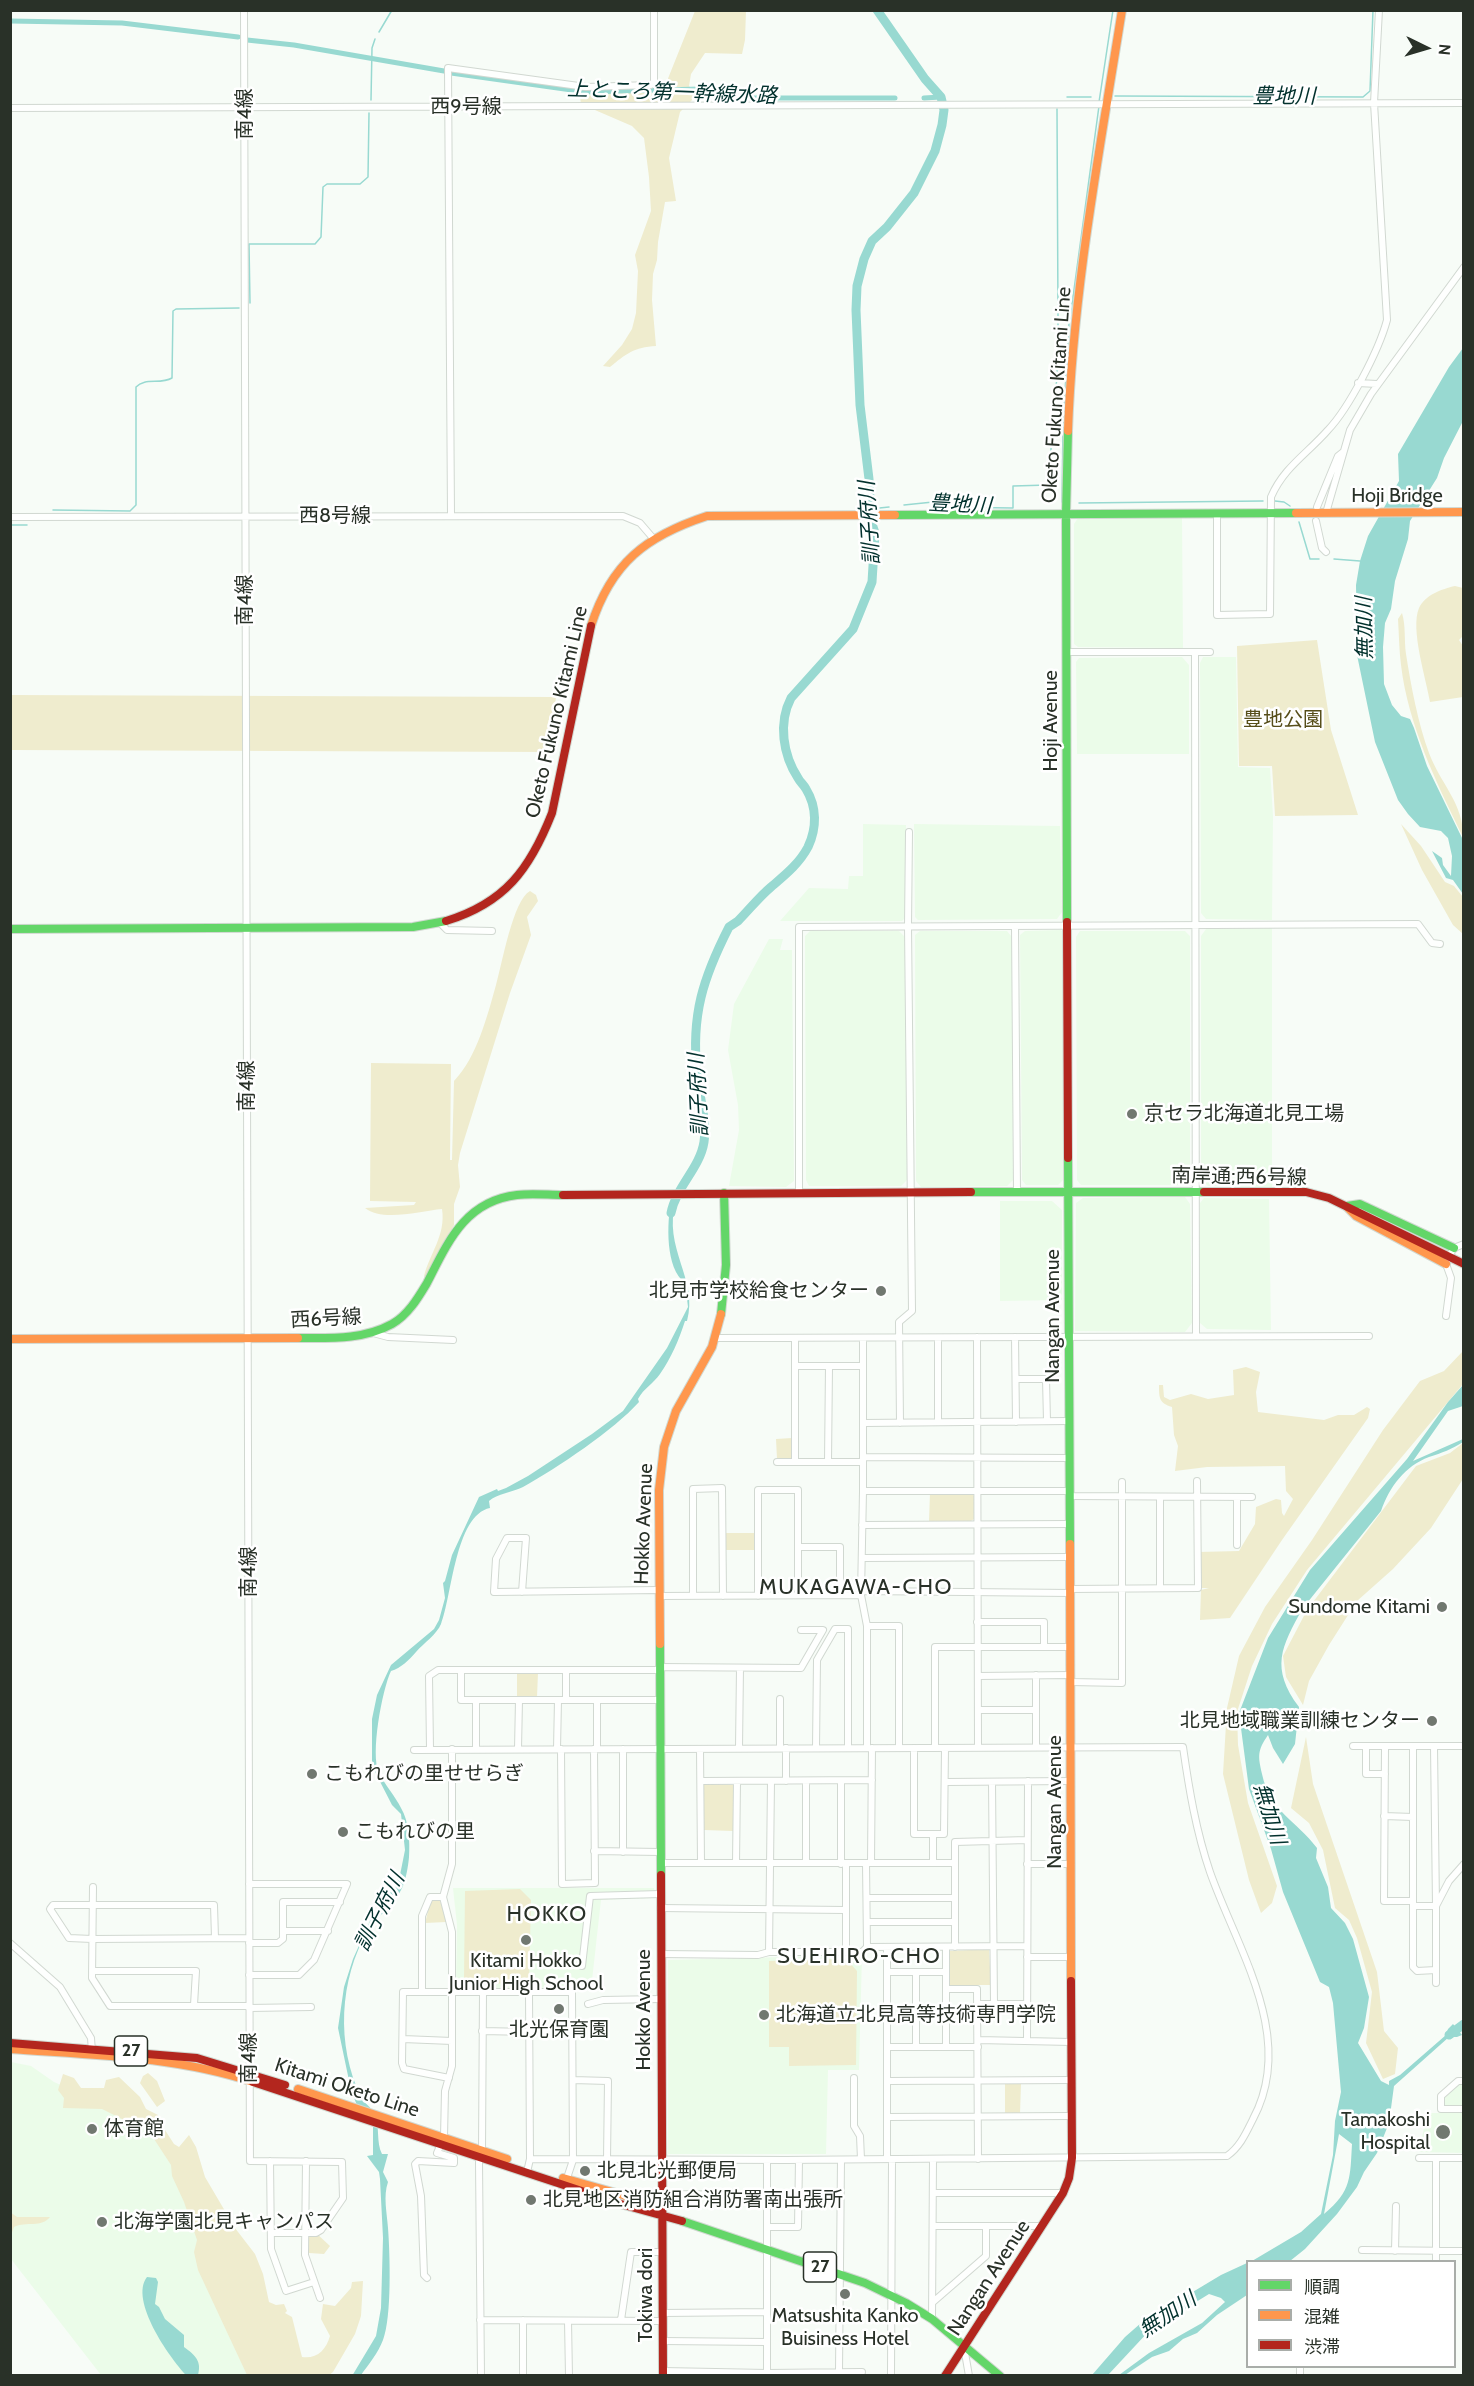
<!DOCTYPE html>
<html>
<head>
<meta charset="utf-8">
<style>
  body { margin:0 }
  #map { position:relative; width:1474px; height:2386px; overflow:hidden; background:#f7fcf7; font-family:Cabin,"Noto Sans JP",sans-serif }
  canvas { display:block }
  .frame { position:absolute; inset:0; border:12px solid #293128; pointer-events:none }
  .legend { position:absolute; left:1246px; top:2260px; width:210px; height:108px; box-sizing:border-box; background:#fff; border:2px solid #a9ada9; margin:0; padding:8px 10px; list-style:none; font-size:18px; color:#293128 }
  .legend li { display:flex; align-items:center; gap:12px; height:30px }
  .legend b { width:30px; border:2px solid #a9ada9 }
  .north { position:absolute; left:1396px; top:18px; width:60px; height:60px; -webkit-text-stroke:4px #fff; paint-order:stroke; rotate:95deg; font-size:16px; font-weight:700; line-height:24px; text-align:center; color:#293128 }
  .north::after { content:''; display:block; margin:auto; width:21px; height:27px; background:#293128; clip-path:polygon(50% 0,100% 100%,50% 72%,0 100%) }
</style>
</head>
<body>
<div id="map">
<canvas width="1474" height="2386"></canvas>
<div class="frame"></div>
<ul class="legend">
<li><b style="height:8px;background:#63d668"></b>順調</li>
<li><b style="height:8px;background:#ff974d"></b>混雑</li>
<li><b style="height:8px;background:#b3261e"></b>渋滞</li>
</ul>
<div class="north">N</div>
</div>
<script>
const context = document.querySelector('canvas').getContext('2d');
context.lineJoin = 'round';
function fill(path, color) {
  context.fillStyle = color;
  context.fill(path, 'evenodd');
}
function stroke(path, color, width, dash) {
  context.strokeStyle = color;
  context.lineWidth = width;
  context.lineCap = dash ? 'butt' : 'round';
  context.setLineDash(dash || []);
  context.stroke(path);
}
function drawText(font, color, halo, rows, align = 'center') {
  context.font = font + ' Cabin,"Noto Sans JP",sans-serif';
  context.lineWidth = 5;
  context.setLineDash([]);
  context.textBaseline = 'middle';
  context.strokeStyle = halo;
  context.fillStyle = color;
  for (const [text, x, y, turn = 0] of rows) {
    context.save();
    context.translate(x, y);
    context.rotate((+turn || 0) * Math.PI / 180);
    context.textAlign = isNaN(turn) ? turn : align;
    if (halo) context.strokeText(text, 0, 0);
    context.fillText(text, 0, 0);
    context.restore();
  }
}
fill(new Path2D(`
  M1182,517l1,131 -105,-1 -4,-3v-120l4,-6z
  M1182,657l7,8v89h-112l-1,-92 3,-4z
  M1203,657h33l2,110 32,1 3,48 -1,104 -66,-1 -5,-6 -1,-250z
  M863,824l43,1v92l-4,4h-122l29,-33 39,1 1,-13h14z
  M914,824l146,2 2,86 -5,7 -139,1 -3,-3z
  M1272,928v259l-64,-1 -7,-7v-243l5,-7z
  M1061,930l3,4 -1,246 -5,5h-32l-4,-5 -2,-245 5,-4z
  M810,931h89l6,6 2,243 -6,6h-92l-3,-6 -1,-244z
  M920,931h87l5,6 1,243 -6,6 -86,1 -5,-6 -1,-246z
  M1080,931h105l5,5v243l-7,6h-102l-4,-5 -1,-243z
  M769,939h14l-3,11h12l2,231 -8,6 -57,-1 10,-56 -1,-25 -10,-55 6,-46z
  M1185,1197l5,7 2,119 -7,9 -110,-1 1,-128 7,-5z
  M1204,1198l65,1 2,131 -64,-1 -7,-6v-120z
  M1000,1201h52l10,9v90l-62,1z
  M453,1888h201l1,10 -54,2 -10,89h-135l1,-64z
  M862,1955l-3,115h-31l-2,84h-158v-194z
  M11,2062l20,4 23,16 67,30 25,7 27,46 77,210h-149l-90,-116z
  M1459,2083h4v70l-44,-1 8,-39h15v-17z`), '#ebfce9');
fill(new Path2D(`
  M695,11h51l-1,29 -3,14 -37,-1 -14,21 -2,12 8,9 -17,17 -11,46 7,43 -11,1 -7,40 -1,18 -4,14 -1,26 4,46c-22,1 -30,8 -46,21l-7,-1 19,-21 10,-16 4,-16 2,-42 -3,-16 16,-44 -2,-34 -5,-39 -12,-12 -51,-22 -1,-7 27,-9 58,-2z
  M1455,586l8,2v48l-4,4 4,6v51l-33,5c-4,-24 -20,-73 -11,-94 6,-13 23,-19 36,-22z
  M1402,613c4,13 2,27 4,41 5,32 12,69 23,99 11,30 35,51 34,84 -26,-53 -55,-112 -62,-172 -2,-15 -2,-31 -3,-46z
  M1317,640l14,90 27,85 -83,1 -3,-50h-33l-2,-120z
  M11,695l545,2 -7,55 -538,-2z
  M1401,824l20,22 24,36 9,4 9,11v37l-10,-9 -31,-55z
  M530,891l6,4 2,6 -11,16 4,18 -21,58 -50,160 -2,12 2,22 -6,17v21l-28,55 -2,-4c6,-23 22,-41 18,-67 -21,2 -60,13 -77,-1l49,-3 2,-3 -46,-1 1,-138 80,1 -1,96h2l2,-79c23,-24 33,-64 42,-96 6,-21 17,-85 34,-94z
  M1463,1351v33l-156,186 -35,54 -20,42 -15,46 1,33 10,58 29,83 -5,17 -11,10 -12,-33 -26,-106 4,-66 12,-52 26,-49 47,-67 71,-110 37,-49 24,-10z
  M1246,1367l14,5 -4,20 2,20 66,8 14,-5h16l13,-8 3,2 -2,9 -86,122 -52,78 -30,2 1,-30 8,-2h-11v-36l41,-1 16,-27 1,-17 20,-8 5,1 1,13 2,3 9,-17 -7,-8 -1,-25 -78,1 -32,4 3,-25 -4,-11 -2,-28c-13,-4 -13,-9 -13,-22h4l1,12 6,3 21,-6 17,5 26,-4 -1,-25z
  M792,1438l1,21h-16l-1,-20z
  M1463,1443v36l-32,49 -38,41 -36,32 -28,44 -20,36 -6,24 -17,-28 -3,-21 24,-46 109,-144 34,-13z
  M930,1493h42l2,3v23l-3,2 -42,1z
  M726,1533h30v17h-30z
  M517,1673h21l-1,24h-20z
  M1306,1737l7,47 64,188 7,59 14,17 -3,26 -12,5 -17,-36 6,-51 -15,-54 -8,-18 -14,-12 -12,-58 -14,-27 -18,-15z
  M704,1784l29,1v46l-29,-1z
  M520,1889l11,11 -2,83 -58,1 -7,-5 1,-88z
  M431,1900h9l6,22 -21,1z
  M989,1949l2,36h-41v-34z
  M846,1959l11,12 -1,94 -67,1v-19h-20v-86z
  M148,2073l9,8 8,20 -8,6 -17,-24 3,-7z
  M63,2074l11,4 7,10h23l2,-8 13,-3 21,20 6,12 12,6 7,15 9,14 5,3 10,-12 7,12 9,30 30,51 20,26 8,20 6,28 7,3 8,-1 3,7 -2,2 7,4 10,40c15,2 24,-7 28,-21l-9,-17 2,-15 12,2 16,-18 1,-6 11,-1 -2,35 -6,18 -22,38 -5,4 -81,-1 -49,-105 -4,-18 3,-12 -13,-38 -12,-26 -1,-11 -28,-43 -13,1 -28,-14 -39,-1 1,-10 -6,-8z
  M1005,2082l16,1 -1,31h-15z
  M10,2212l7,5h33c-8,11 -24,4 -36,10l-3,8z
  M306,2232l10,1 14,13 -6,8 -15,-1 -4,2z`), '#efecce');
fill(new Path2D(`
  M1463,348v73l-19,37 -7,20 -27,43 -2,18 -13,42 -4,28 -6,14 -2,24 1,37 8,21 9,11 9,3 4,9 13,38 36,74v54l-10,-14 -7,-2 -14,-27 10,7 1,7 8,11 1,-20 -4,-18 -7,-7 -21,-4 -12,-13 -10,-14 -23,-58 -18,-87 -1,-70 4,-24 8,-25 31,-55 -1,-27 51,-87z
  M671,1201h5c-14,47 23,78 11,120h-2c-6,19 -14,37 -25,53 -7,10 -16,14 -22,25l1,3c-25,28 -82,66 -116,85 -10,5 -26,7 -34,14l1,7c-35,7 -38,89 -49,116 -4,10 -17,19 -25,28 -7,8 -15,16 -25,19 -9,19 -21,84 -12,102 6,12 16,23 22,35 8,13 9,34 8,49 -1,11 -4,31 -12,39 -2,2 -5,3 -7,5 -3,4 -4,8 -7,12 -6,5 -11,10 -15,17 -29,50 -32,115 -7,167 3,6 11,11 14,17 5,14 1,28 7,40h6l-5,18 5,10c-5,14 -1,31 0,46 2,26 4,89 -5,112 -5,13 -14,24 -22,35l-9,1 24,-40 5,-28 2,-70 -3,-59 -1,-7 -12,-16 6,-1v-29l-15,-18 -7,-18 -13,-62 6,-41 9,-28 17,-38 11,-11 19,-35 5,-25 -4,-36 -9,-9 -20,-39v-47l5,-24 14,-30 43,-36 5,-9 6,-22 -2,-15 2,-2 7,-26 27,-58 18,-8 1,2 8,-3 22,-12 64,-42 31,-23 44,-63 21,-41 -3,-24c-20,-15 -18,-60 -14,-82z
  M1463,1385v21l-15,5 -35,50 50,-22v3c-11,7 -21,11 -34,15 -24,9 -40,30 -48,54l-78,97c-22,39 -33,60 -4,99l-4,37 -12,20 -10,-16 -5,-13c-11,16 -10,21 -6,39 8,38 34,46 55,74l-1,10 12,29 3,21 14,15 8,16 16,58 -5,31 -6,15 23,38 8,4v-4l11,-6 46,-40 2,-6 5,-5 9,11 -5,2h-8l-55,49 -5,37 -12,30 -13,19 -7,15 -20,27 -32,35 -15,12h-38l49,-29 20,-18 12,-59 2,-34 6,-29 -8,-89 -4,-16 -9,-5 -37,-90 -12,-43 -22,-60 -10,-76 29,-75 42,-68 97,-111 41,-57zM1339,2134l13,10c-2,33 0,47 -28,70z
  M1247,2263v32l-30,20 -20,18 -14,6 -14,12 -17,6 -27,18h-6l30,-22 53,-30 23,-21 -4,-4 -12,-4 -60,37 -41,44h-16l33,-38 16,-14 80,-48z
  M147,2277l9,1 2,4 -3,22 4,3 6,12 19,16v12c11,8 18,14 14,28h-12c-17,-18 -57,-75 -39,-98z`), '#98d9d1');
stroke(new Path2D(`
  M379,32l13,-22
  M1115,96l248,1 7,-6 3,-81
  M1067,97h24
  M371,100l1,-52 3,-9
  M1099,102l14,-92
  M1057,109l1,209
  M250,303l-1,-59h66l6,-7 2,-50 4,-3h33l8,-7 1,-64
  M1070,319l29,-213
  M1275,501l9,1 6,4
  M1062,502l1,-76 6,-102
  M1079,503l184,-2
  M904,505l29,-3 7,5 73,1v-22l35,-1 9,-109 1,-52
  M870,509l19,-2
  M53,510l77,1 6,-6v-118c9,-10 24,-2 36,-9l1,-67 3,-2 63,-1
  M1299,522l11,37h9
  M10,525h17
  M1334,559l26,2`), '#98d9d1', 1.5);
stroke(new Path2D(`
  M10,21l112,2 116,14
  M247,40l47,5 150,26
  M451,73l135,19 114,-3 34,9h161
  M924,98l17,-1`), '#98d9d1', 5);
stroke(new Path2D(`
  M671,1213c5,-26 29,-45 33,-71 3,-22 -5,-46 -7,-69 -6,-58 6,-95 32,-146l9,-6c11,-11 21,-24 33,-34 14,-12 28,-23 37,-40 9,-19 9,-40 -2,-58 -2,-4 -6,-7 -8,-11 -15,-23 -20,-55 -7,-80l62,-69 19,-47 3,-49 -4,-12 -2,-42 -9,-74 -4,-95 1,-24 7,-27 8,-18 15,-14 27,-34 21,-42 7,-26 2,-15 -3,-13 -16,-18 -48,-69
  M1449,2035l15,-11`), '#98d9d1', 9);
const street = new Path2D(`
  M244,10l6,2151 92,1 1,36 -22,32 -5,3h-45
  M10,108l1454,-5
  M1358,383l19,1
  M1317,507l21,-51 5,-4
  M1217,513v102l53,-1 1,-117c13,-30 36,-43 57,-67 21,-22 51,-80 59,-110l-13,-217 5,-93
  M1326,513l24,-83 21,-36 93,-127
  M451,515l-3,-447 138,19 65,-2 3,-3v-72
  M10,517l613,-1 17,7 12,14
  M1316,521l6,27 4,4
  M1067,652h128l1,683
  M1195,652h15
  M441,924l6,6 45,1
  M1015,926l2,266
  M799,1192v-265l619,-3 14,19 8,1
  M1451,1253l3,-5 10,-4
  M1446,1316l5,-38 -5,-14 1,-3
  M373,1333l15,4 65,3
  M977,1337l1,411
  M1015,1337l1,85
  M715,1338l654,-2
  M795,1338v124
  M863,1338v153l-2,104 6,31v122
  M795,1366h67
  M1016,1379h30l1,42
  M938,1422v-84
  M864,1423l205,-2
  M900,1423l-1,-101 13,-11 -4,-385 1,-94
  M863,1457l207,1
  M777,1462h86
  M828,1462l1,-96
  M863,1491h207
  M1070,1496l182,1
  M862,1525l208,-1
  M1237,1545v-48
  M799,1547h41v48
  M862,1558l208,-1
  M1160,1587v-90
  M1071,1589l127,-1 -1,-107
  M861,1591l210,2
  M522,1592l4,-54h-19l-11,21 -2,33 164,-2
  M693,1595v-106l29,-1 1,108
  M659,1596l202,-1
  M758,1596v-106h40v105
  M977,1622h67v25
  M867,1626h32v122
  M659,1667l142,1 22,-38h-22
  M461,1670v30h198
  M1036,1675v72
  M978,1676l93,-1
  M1071,1682l51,1v-201
  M780,1699v49
  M566,1700v-30
  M978,1710h58
  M1353,1746h111
  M1366,1746v28h19
  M1413,1746v221l4,4 19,-1
  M1385,1747l-1,154h29
  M739,1748l1,-80
  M816,1748l1,-88 18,-31h13v119
  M914,1748v86h30l1,-86
  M935,1748v-101h135
  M430,1749l-1,-73 9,-6h221
  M476,1749v-49
  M518,1749l1,-49
  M557,1749l1,-49
  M561,1749l1,135 33,-1 -1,-134
  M597,1749v-49
  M623,1749v103
  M700,1749l1,114
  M414,1750l769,-3c6,42 13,84 27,125 27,77 87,165 43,247 -7,14 -13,28 -26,37l-441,4 -256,-1
  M701,1781l171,-1
  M786,1781v-33
  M806,1781v82
  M946,1782l125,-1
  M992,1782l2,222
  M1384,1816l29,1
  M594,1851l66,1
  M933,1862v-28
  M660,1863h295
  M736,1863l1,-82
  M866,1863l1,84
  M871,1863l1,-115
  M841,1864v-83
  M1027,1864h44
  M93,1887l-1,91 18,28h139
  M867,1898h88
  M1413,1906h23l-2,-160
  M660,1908l185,2
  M867,1922h88
  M283,1931h45
  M215,1938l-1,-33h-161l-3,4 19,29 23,1 157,-1
  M10,1943l50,44 31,51 1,13
  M249,1943h29l5,-4v-37h57
  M955,1947v-105l72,-2
  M769,1952l2,-171
  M846,1952v-88
  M661,1954l97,1 11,-3h93l5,-5 160,-1
  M1027,1957h44
  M582,1966l8,-70 70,-2
  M92,1971h104l-2,34
  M887,1972h59
  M916,1972v74
  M249,1975h50l15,-15 33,-76h-98
  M1436,1983v-77l13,-25 15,-17
  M946,1989h31l1,170
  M422,1992v-76l8,-19h13
  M588,2004l15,-4 58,-1
  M978,2004h49
  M249,2008l62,-1
  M482,2031l48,1
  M403,2039l49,2
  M978,2040l93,2
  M1027,2041l1,-260
  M946,2046v-98
  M887,2047h91
  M449,2078l-45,-9 -2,-6 1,-71h169l1,168 -7,21
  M854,2078v48l6,10 1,23
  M573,2080l35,1 -1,79
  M888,2081l183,-1
  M1464,2081h-6l-17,15v13h23
  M887,2117l185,-1
  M1419,2158h45
  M887,2159v-212
  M270,2161l1,88 15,42 28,-9
  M306,2161l-1,94 15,43
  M527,2172l3,-13 -1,-167
  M933,2193h130
  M661,2194l107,1
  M933,2226h109
  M768,2227h30l1,-67
  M1362,2250l102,1
  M1395,2251l1,-45
  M1436,2262v-104
  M427,2278l-3,-3 -3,-79 -6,-32 3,-3 36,2v-5l-17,-5 7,-16 1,-46 7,-25v-134l-9,-35 9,-33v-115
  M933,2302l53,-46v-30
  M662,2313l105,-1
  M932,2319l1,-160
  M480,2320l182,1
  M523,2320v56
  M621,2320l10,-68h31
  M568,2321l1,55
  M662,2341l105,1
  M964,2347l5,29
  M1300,2366v10
  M663,2371l104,2 95,-1
  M839,2371l2,-211
  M481,2376l-2,-214 3,-12 1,-158
  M767,2376v-216
  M891,2376l1,-217`);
const fast = new Path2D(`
  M895,515l401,-2
  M1067,922l-1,-408 2,-83
  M10,929l403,-2 33,-6
  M1068,1158l2,386
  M971,1192h233
  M1347,1206l13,-2 94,44
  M721,1314l5,-49 -2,-72
  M298,1338c32,0 65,2 94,-14 16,-9 26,-26 35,-41 21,-41 38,-82 90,-88 15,-2 31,0 46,0
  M660,1644l1,231
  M682,2221l183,62 41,20 26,16 68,57`);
const slow = new Path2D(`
  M1068,431c5,-142 32,-282 54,-421
  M1296,513l168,-1
  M591,626c20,-63 55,-90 116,-110l188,-1
  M1348,1208l8,8 90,48
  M10,1339l288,-1
  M1070,1544l1,437
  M660,1644l-1,-154 5,-43 12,-36 36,-64 9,-33
  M10,2049c82,6 164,7 243,33
  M298,2089l209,70
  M563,2178l60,17 34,16`);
const jam = new Path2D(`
  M446,921c59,-18 84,-52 106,-108l39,-187
  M1067,922l1,236
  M1204,1192h102l23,6 135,66
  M563,1195l408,-3
  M661,1875l2,501
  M10,2043l187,15 88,27
  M253,2082l371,123 58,16
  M945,2376l118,-183 6,-15 3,-20 -1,-177`);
stroke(street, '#d1d8d1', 8);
stroke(fast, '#d1d8d1', 10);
stroke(slow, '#d1d8d1', 10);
stroke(jam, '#d1d8d1', 10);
stroke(street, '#fefffe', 6);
stroke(fast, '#63d668', 8);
stroke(slow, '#ff974d', 8);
stroke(jam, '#b3261e', 8);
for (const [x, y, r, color] of [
  [1132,1114,6,"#717870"],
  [881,1291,6,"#717870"],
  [1442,1607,6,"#717870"],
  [1432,1721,6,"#717870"],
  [312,1774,6,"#717870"],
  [343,1832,6,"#717870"],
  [526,1940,6,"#717870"],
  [559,2009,6,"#717870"],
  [764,2015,6,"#717870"],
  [92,2129,6,"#717870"],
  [1443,2132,8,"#717870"],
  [585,2171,6,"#717870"],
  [531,2200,6,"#717870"],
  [102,2222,6,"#717870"],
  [845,2294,6,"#717870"]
]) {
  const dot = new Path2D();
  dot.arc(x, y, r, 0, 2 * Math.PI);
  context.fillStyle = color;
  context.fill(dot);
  stroke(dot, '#fff', 2);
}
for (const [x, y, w] of [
  [131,2051,33],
  [820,2267,33]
]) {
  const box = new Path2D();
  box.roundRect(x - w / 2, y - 15, w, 30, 4.5);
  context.fillStyle = '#fff';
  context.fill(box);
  stroke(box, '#293128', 1.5);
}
drawText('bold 18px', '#293128', null, [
  ["27",131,2051],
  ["27",820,2267]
]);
drawText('20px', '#293128', '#fff', [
  ["西9号線",466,107],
  ["南4線",245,114,-90],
  ["Oketo Fukuno Kitami Line",1057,395,-86],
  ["Hoji Bridge",1397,496],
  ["西8号線",335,516],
  ["南4線",245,600,-90],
  ["Oketo Fukuno Kitami Line",557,712,-77],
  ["Hoji Avenue",1051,721,-90],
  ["南4線",247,1086,-90],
  ["南岸通;西6号線",1239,1177,1],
  ["Nangan Avenue",1053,1316,-90],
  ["西6号線",326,1319,-3],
  ["Hokko Avenue",644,1524,-88],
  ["南4線",249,1572,-90],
  ["Nangan Avenue",1055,1802,-90],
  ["Hokko Avenue",644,2010,-90],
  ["南4線",249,2058,-90],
  ["Kitami Oketo Line",347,2088,18],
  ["Nangan Avenue",989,2278,-57],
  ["Tokiwa dori",646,2295,-90]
]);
drawText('20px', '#574e1a', '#fff', [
  ["豊地公園",1283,720]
]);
drawText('20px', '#293128', '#fff', [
  ["京セラ北海道北見工場",1144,1114],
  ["北見市学校給食センター",869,1291,"right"],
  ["Sundome Kitami",1430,1607,"right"],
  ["北見地域職業訓練センター",1420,1721,"right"],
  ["こもれびの里せせらぎ",324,1774],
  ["こもれびの里",355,1832],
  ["Kitami Hokko",526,1961,"center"],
  ["Junior High School",526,1984,"center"],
  ["北海道立北見高等技術専門学院",776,2015],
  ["北光保育園",559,2030,"center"],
  ["Tamakoshi",1430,2120,"right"],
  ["Hospital",1430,2143,"right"],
  ["体育館",104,2129],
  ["北見北光郵便局",597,2171],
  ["北見地区消防組合消防署南出張所",543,2200],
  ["北海学園北見キャンパス",114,2222],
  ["Matsushita Kanko",845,2316,"center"],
  ["Buisiness Hotel",845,2339,"center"]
], 'left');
drawText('italic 21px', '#02312d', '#fff', [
  ["上ところ第一幹線水路",672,93,2],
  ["豊地川",1284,97],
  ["豊地川",960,505,3],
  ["訓子府川",870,523,-94],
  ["無加川",1365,628,-91],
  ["訓子府川",699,1095,-93],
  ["無加川",1269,1814,73],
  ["訓子府川",380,1912,-63],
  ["無加川",1168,2315,-34]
]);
context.letterSpacing = '1.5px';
drawText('22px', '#293128', '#fff', [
  ["MUKAGAWA-CHO",856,1588],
  ["HOKKO",547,1915],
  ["SUEHIRO-CHO",859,1957]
]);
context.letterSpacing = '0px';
</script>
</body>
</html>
